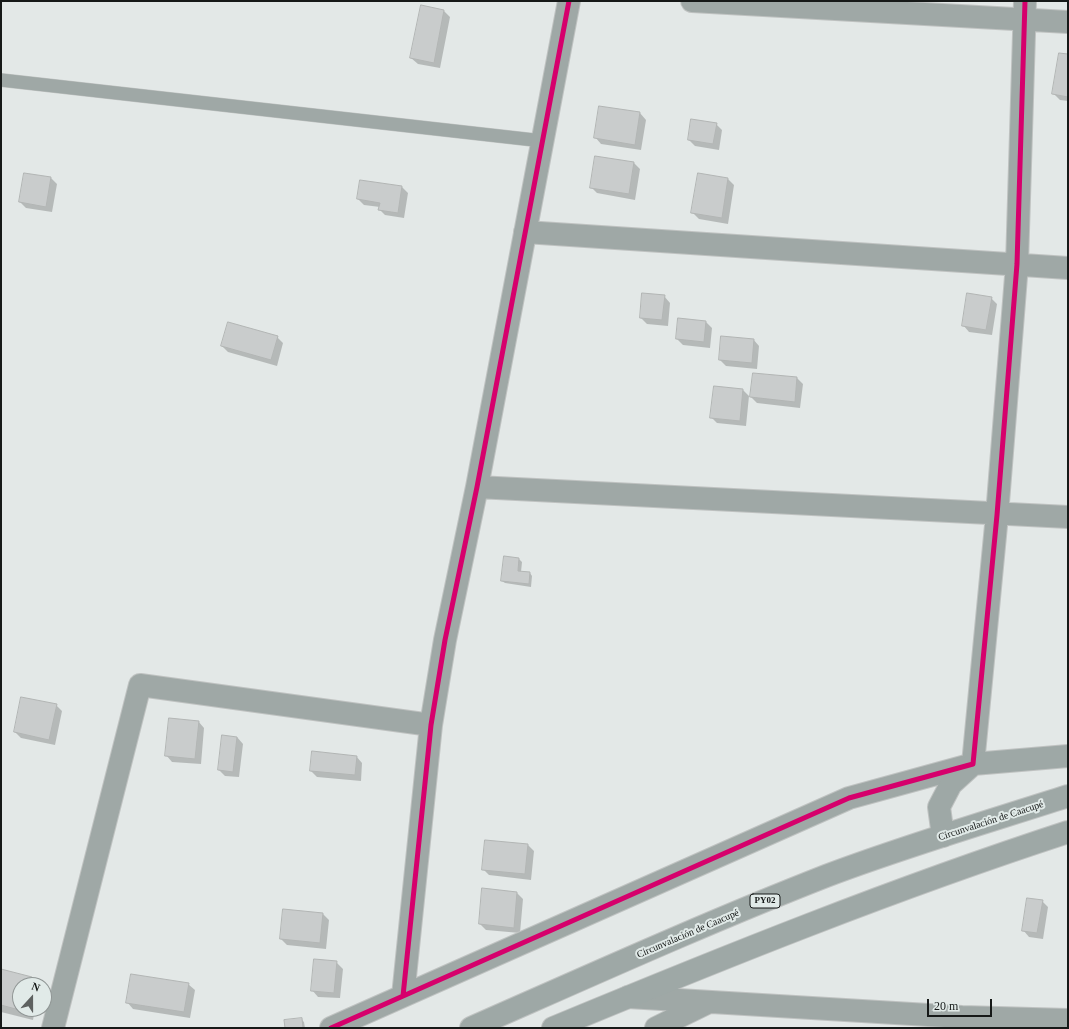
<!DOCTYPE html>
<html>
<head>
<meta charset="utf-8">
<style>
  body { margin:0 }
  #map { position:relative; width:1069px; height:1029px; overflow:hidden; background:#e3e8e7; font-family:"Times New Roman",serif }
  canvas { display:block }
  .frame { position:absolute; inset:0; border:2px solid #161918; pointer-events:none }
  .north { position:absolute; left:12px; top:977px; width:40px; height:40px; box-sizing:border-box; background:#e1eae8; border:1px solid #909695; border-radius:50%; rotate:21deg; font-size:11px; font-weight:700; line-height:16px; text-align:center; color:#161918 }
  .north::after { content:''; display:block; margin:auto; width:14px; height:18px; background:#5e6160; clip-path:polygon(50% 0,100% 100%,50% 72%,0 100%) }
  .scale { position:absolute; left:927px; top:999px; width:65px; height:18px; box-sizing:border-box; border:2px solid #161918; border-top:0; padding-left:5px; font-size:12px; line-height:14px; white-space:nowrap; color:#161918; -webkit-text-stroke:3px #e1eae8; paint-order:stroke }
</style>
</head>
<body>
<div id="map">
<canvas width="1069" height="1029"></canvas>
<div class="frame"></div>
<div class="north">N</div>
<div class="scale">20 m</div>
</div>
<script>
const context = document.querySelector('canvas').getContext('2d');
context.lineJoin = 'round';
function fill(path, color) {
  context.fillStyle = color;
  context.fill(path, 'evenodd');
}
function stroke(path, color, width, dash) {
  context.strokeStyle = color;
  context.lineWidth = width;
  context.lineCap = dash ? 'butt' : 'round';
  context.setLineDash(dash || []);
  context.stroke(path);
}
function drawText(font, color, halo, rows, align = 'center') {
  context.font = font + ' "Times New Roman",serif';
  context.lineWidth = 4;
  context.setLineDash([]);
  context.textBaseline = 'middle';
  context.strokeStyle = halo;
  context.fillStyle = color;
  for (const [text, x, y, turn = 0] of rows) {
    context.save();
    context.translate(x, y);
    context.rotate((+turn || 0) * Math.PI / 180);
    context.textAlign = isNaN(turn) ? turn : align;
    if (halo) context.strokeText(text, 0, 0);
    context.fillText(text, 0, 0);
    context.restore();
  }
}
fill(new Path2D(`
  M444,11l6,6 -10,51 -22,-4 -7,-6z
  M1068,56v45l-8,-1 -6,-6z
  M640,113l6,7 -5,30 -40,-6 -6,-7z
  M716,124l6,6 -3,20 -24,-4 -6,-6z
  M596,157l38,6 6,6 -5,31 -38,-7 -6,-6z
  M51,178l6,6 -5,28 -26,-4 -6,-6z
  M728,179l6,6 -6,39 -29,-5 -6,-6z
  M402,187l6,6 -4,25 -19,-3 -6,-6 1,-2 -16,-2 -6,-6z
  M664,296l6,7 -2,23 -21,-2 -6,-6z
  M991,298l6,6 -5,31 -23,-3 -6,-7z
  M706,322l6,6 -2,20 -27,-3 -6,-6z
  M277,337l6,6 -6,23 -49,-14 -6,-6z
  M753,339l6,7 -2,23 -31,-3 -6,-6z
  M797,378l6,6 -3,24 -43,-5 -6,-6z
  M743,390l6,6 -3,30 -29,-3 -6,-6z
  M519,559l3,3 -1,10 9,1 2,3 -1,11 -26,-4 -3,-2z
  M56,705l6,6 -7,34 -34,-7 -6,-6z
  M198,721l6,7 -3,36 -29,-2 -6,-7z
  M237,737l6,7 -4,33 -14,-1 -6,-6z
  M356,756l6,7 -1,18 -44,-4 -6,-6z
  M528,845l6,6 -3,29 -42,-5 -6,-6z
  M517,893l6,6 -3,34 -34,-3 -6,-6z
  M1042,901l6,6 -5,32 -14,-2 -6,-7z
  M323,914l6,6 -3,29 -39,-4 -6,-6z
  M336,962l7,7 -3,29 -22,-1 -6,-7z
  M1,970l31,8 7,7h-19v24h15l-2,11 -32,-8z
  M188,984l7,6 -5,28 -57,-9 -6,-7z
  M301,1019l3,3 1,6h-19z`), '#0003');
const building = new Path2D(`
  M421,5l23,5 -10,53 -24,-5z
  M1059,53l9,1v43l-16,-3z
  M599,106l41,6 -5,33 -41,-7z
  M691,119l26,4 -4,21 -25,-4z
  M595,156l39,6 -5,32 -39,-6z
  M24,173l27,4 -5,30 -27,-5z
  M698,173l30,5 -6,40 -31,-5z
  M360,180l42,6 -4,27 -20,-3 2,-7 -23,-4z
  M642,293l23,2 -3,25 -22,-2z
  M967,293l25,4 -6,33 -24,-4z
  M678,318l28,3 -2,21 -28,-3z
  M228,322l50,14 -7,24 -50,-14z
  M721,336l33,3 -2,24 -33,-3z
  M753,373l44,4 -2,25 -45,-5z
  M714,386l29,3 -3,32 -30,-3z
  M504,556l15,2 -1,13 12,1 -1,12 -28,-3z
  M21,697l36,7 -8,36 -35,-8z
  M169,718l30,3 -4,38 -30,-3z
  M222,735l15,2 -4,35 -15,-2z
  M312,751l45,5 -2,19 -45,-4z
  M485,840l43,4 -3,30 -43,-4z
  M482,888l35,4 -3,36 -35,-4z
  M1027,898l16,2 -6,33 -15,-2z
  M283,909l40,4 -3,30 -40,-4z
  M314,959l23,2 -3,32 -23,-2z
  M1,969l31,8 -2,8h-10v24h4l-1,2 -22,-6z
  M131,974l58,9 -5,29 -58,-9z
  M302,1018l1,10h-18l-1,-8z`);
fill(building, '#c9cccc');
stroke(building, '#b2b5b4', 1);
const service = new Path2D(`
  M1,80l542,61`);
const minor = new Path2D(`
  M692,1l376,21
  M525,232l543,36
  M477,487l591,30
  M403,996l28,-271 14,-85 32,-153 92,-486
  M628,997l334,20 106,3
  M53,1028l87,-343 291,40
  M331,1028l518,-230 124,-34 24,-249 20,-251 8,-263
  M656,1028l51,-25`);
const trunk = new Path2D(`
  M943,836l-4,-29 12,-23 22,-20 95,-8
  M471,1028c118,-52 235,-105 355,-152 79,-30 161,-54 242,-80
  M553,1028c169,-70 340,-139 515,-196`);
stroke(service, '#bfc2c1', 14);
stroke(minor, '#bfc2c1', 24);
stroke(trunk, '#bfc2c1', 24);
stroke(service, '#9fa8a6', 13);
stroke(minor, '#9fa8a6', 22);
stroke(trunk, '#9ea8a6', 22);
stroke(new Path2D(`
  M403,996l28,-271 14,-85 32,-153 92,-486
  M331,1028l518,-230 124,-34 24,-249 20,-251 8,-263`), '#d6006c', 5);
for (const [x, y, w] of [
  [765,901,30]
]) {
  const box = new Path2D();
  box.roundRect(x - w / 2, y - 7, w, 14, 3);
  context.fillStyle = '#e1eae8';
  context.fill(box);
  stroke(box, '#161918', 1);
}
drawText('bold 9px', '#161918', null, [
  ["PY02",765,901]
]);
drawText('10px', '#161918', '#e1eae8', [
  ["Circunvalación de Caacupé",991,821,-18],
  ["Circunvalación de Caacupé",688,934,-23]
]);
</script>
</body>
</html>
